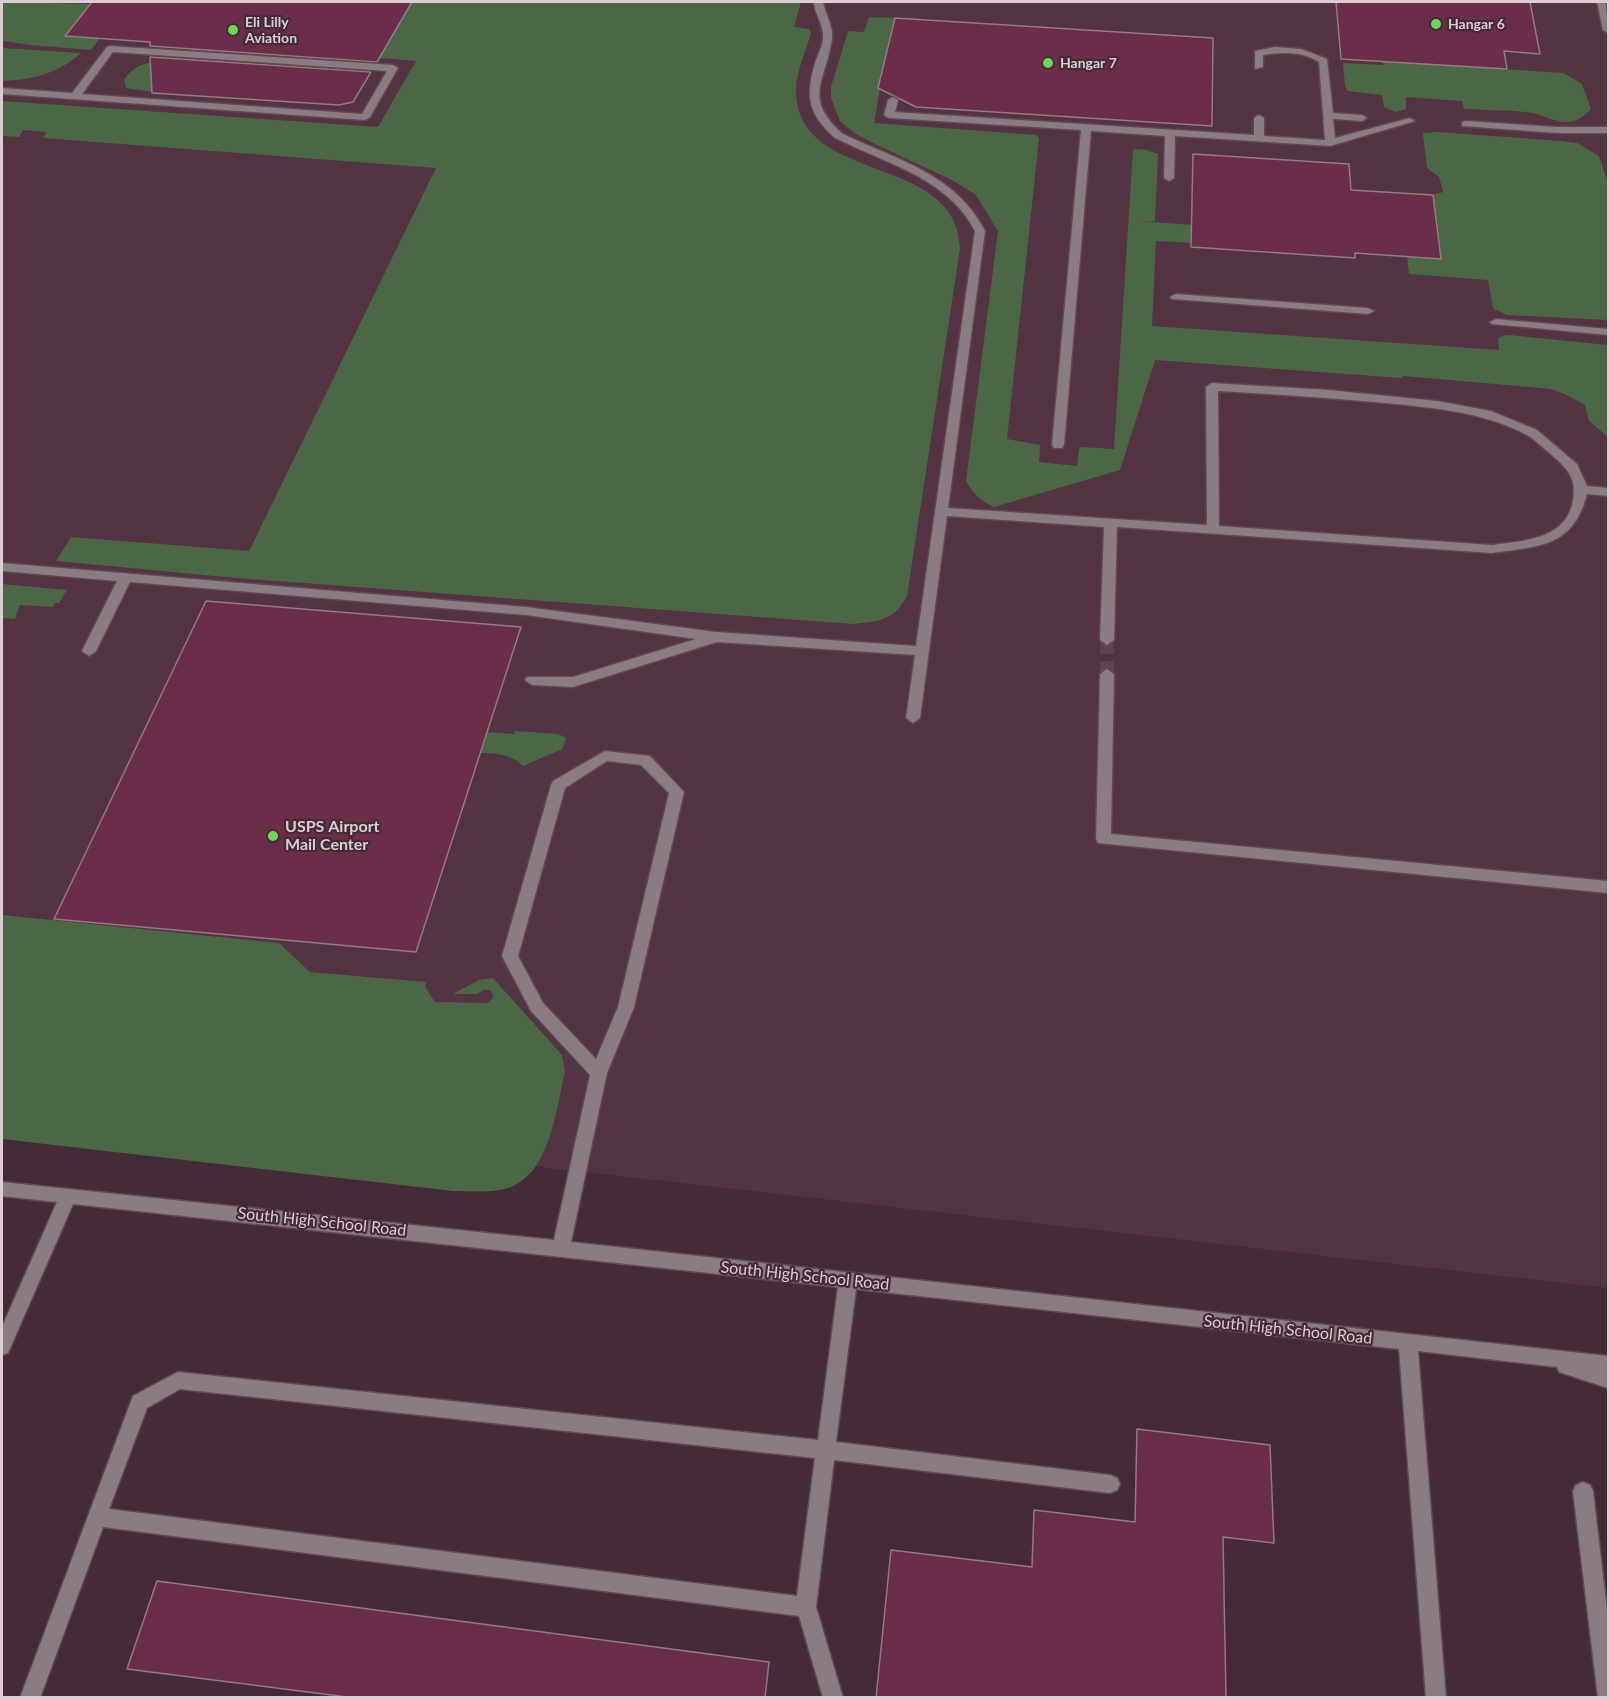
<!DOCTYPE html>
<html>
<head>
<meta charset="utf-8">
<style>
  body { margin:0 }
  #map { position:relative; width:1610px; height:1699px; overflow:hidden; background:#452b37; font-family:Lato,sans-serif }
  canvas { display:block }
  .frame { position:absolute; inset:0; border:3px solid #deccd3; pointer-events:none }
</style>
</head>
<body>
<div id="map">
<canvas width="1610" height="1699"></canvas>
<div class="frame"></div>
</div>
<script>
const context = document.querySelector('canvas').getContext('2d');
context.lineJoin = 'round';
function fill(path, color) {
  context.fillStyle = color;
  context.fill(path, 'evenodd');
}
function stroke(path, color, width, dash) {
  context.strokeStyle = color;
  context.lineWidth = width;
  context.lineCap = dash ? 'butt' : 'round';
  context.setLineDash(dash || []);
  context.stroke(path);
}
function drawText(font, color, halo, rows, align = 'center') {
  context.font = font + ' Lato,sans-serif';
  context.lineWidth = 4.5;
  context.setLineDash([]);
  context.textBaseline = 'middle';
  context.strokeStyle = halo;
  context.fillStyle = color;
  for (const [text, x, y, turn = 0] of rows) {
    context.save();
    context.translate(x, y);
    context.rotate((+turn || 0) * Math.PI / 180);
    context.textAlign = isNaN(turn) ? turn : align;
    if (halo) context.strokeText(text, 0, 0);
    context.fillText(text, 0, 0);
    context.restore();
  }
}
fill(new Path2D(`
  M2,2h1606v1286l-1606,-182z`), '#543342');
fill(new Path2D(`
  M4,2l86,2 -12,32 21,3 -8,11 -61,-5 -27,-4 -1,-36z
  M412,2h389l-7,25 15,2 2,4c-5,18 -15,39 -15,57 0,97 162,61 164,159l-53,347c-13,25 -28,25 -54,28l-617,-46 -180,-17 15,-24 178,14 187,-383 -393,-30 4,-6 -24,-2 -4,7 -17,-1v-35l376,26 38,-66 -37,-3z
  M869,17l26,1 -17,70 2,1 -6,34 149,11 14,1 2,4 -32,300 33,6 -1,17 38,4 2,-17 3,-2 32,2 19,-300 14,1 11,4 -3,67h-13l50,4v18l-36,-2 -4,85 347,24 -1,-11 4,-3 7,-1 99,10v92l-19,-16 -4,-16 -20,-11 -14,-5 -147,-13 -3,2 -246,-18 -35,110 -126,37c-13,-6 -21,-13 -28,-26l32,-250 -22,-36 -24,-15 -75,-35 -23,-12 -14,-12 -9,-23v-11l17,-56 16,1z
  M2,48l79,5c-23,21 -50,27 -79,28z
  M1383,61l180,12 19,11 9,25c-24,26 -39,6 -65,3 -21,-2 -42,-2 -62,-3l-2,-8 -56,-4v12l-11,3 -11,-5 -2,-12 -34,-4 -3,-5 -2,-23 40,2z
  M155,62l3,30 8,2 -40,-6 -2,-8c9,-12 15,-16 31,-18z
  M1438,132l123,9 16,2 22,13 9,27v137l-101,-5 -14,-7 -5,-28 -79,-6 -2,-17 26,-62 10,-3 -4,-15 -12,-9 -4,-33v-2z
  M2,584l65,6 -8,13h-4l-2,4 -33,-2 -5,14 -13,-1z
  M515,731l43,3 8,4 -3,10 -3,2 -37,16c-13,-13 -26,-12 -43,-13l7,-21 27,2z
  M2,915l277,28 31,29 116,10 -1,5 10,15 53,1 6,-7 -4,-6h-6l-7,4h-24l26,-14 14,-2 69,77 3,17c-9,37 -15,107 -61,117 -17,4 -34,2 -51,2l-451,-52z`), '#4c6746');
const building = new Path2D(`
  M92,2h320l-35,60 -227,-16v-4l-85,-6z
  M1336,2h194l10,52 -36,-3 3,18 -166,-10z
  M895,18l318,20 -1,88 -296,-19 -38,-19z
  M150,57l221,15 -18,30 -14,3 -187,-12z
  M1193,154l156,10 2,26 82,5 8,64 -86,-6v5l-164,-11z
  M206,601l315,26 -105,325 -362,-33z
  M1137,1429l133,16 4,98 -51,-6 3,161h-350l15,-148 141,17 2,-57 101,12z
  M157,1581l612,81 -4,36h-410l-228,-29z`);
fill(building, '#6a2e4b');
stroke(building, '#977885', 1.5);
stroke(new Path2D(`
  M1107,640v34`), '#5c434e', 14, [14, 7]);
const minor = new Path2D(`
  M814,2h9c2,12 11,25 9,37 -6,42 -30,59 11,95 54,26 113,40 142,97l-37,277 259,17 -1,-138 6,-4 117,7 108,11 54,10 46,19 40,34 10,22 21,2v8l-21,-2c-14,54 -48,52 -95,59l-375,-26 -3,113 -7,5 -7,-5 4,-113 -157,-11 -27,202 -7,5 -7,-5 9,-63 -198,-13 -144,45 -41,-2 -7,-5 2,-3h46l123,-38 -170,-24 -396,-33 -34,69 -7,5 -7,-5 35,-70 -115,-10v-8l524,44 190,25 200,14 59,-415c-27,-53 -90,-68 -140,-93 -28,-25 -30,-43 -19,-78 3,-7 7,-16 7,-23 1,-12 -9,-24 -9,-35zM1218,391c56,3 112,7 168,12 48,5 98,9 141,32 9,5 17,14 25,20 18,16 26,26 20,50 -9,35 -51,36 -80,40l-273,-19z
  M1597,2h9l2,31 -5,-3z
  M110,46l283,19 5,3 -28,49 -5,3 -363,-26v-6l70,5 35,-46zM113,52l274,19 -25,43 -280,-20z
  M1275,47l26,2 26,10 6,54 29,2 5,3 -5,3 -29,-2 2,19 75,-20 5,3 -85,25 -155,-10 -1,42 -5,3 -5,-3 1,-42 -74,-5 -27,314 -2,3h-8l-2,-3 29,-315 -192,-12 -5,-3 4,-15 5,-3 5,3 -3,12 359,23v-17l5,-3 5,3v18l61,4 -6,-78c-17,-11 -37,-10 -56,-7v12l-8,2v-18z
  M1466,121l91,6h51v6h-51l-95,-7v-4z
  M1176,294l192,14 6,3 -6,3 -196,-15 -2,-2z
  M1496,319l112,10v6l-116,-11 -2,-2z
  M1107,669l7,5 -3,160 497,47v12l-510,-50 -2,-4 4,-165z
  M605,751l45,5 34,36 -50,215 -27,66 -36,169 1037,114v32l-49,-16 -2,-5 -139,-16 28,347h-20l-27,-349 -543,-60 -20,153 274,33 7,3 3,6 -3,6 -7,3 -276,-33 -18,147 27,91h-20l-24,-82 -696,-89 -63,171h-20l113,-302 45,-24 640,68 20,-153 -765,-83 -65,149 -6,2v-28l55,-125 -55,-6v-14l552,58 36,-165 -59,-64 -29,-55 49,-171 2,-4zM607,761l34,4 28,28 -51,214 -22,52 -53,-56 -25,-47 47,-168zM180,1389l635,69 -18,138 -688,-87 38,-101z
  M1583,1482l7,3 3,6 15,128v79h-10l-25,-207 3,-6z`);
stroke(minor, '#614853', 3);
fill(minor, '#8a7c82');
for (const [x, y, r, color] of [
  [1436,24,6,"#73d25c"],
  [233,30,6,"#73d25c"],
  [1048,63,6,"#73d25c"],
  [273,836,6,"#73d25c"]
]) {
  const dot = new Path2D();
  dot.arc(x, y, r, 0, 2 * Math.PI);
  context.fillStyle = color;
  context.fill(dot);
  stroke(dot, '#452b37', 2);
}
drawText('bold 14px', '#deccd3', '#452b37', [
  ["Eli Lilly",245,22],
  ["Aviation",245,38],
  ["Hangar 6",1448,24],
  ["Hangar 7",1060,63]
], 'left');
drawText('bold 16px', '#deccd3', '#452b37', [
  ["USPS Airport",285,827],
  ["Mail Center",285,845]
], 'left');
drawText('16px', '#deccd3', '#452b37', [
  ["South High School Road",322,1222,6],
  ["South High School Road",805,1276,6],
  ["South High School Road",1288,1330,6]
]);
</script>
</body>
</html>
